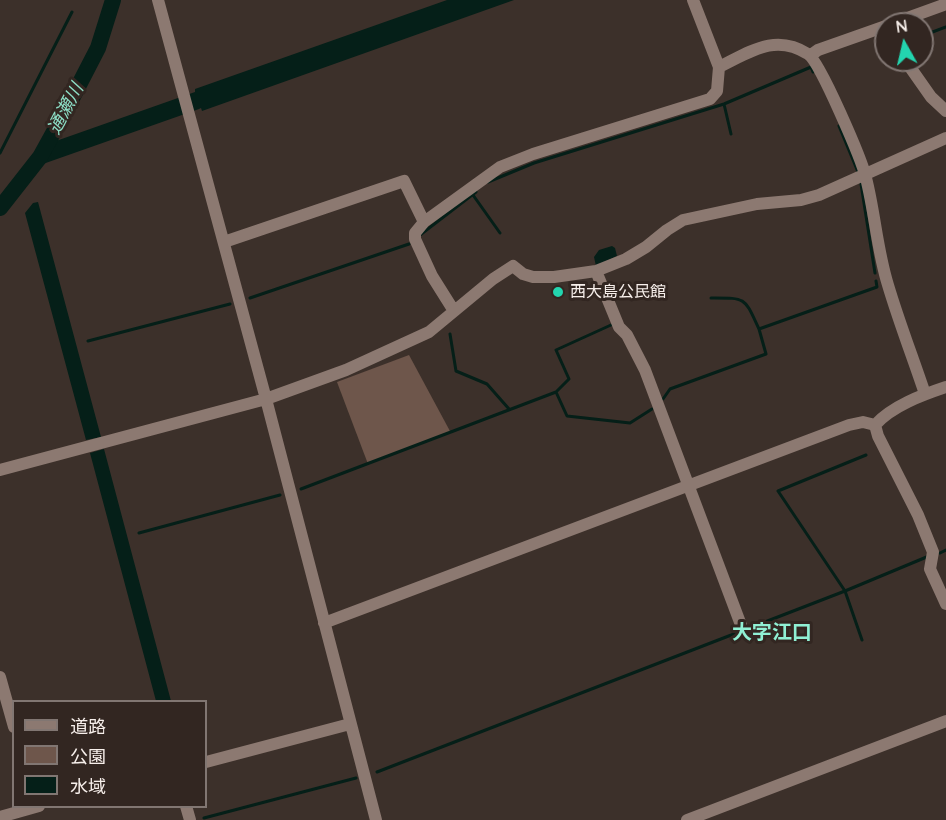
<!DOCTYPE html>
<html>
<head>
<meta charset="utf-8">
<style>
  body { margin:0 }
  #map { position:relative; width:946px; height:820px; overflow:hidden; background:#3c302a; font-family:Quicksand,"Noto Sans JP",sans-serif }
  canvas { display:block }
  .legend { position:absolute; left:12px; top:700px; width:195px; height:108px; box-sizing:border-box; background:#322621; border:2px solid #817672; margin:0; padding:8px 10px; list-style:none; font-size:18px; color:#f7efeb }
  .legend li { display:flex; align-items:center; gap:12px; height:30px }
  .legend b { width:30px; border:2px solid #817672 }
  .north { position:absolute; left:874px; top:12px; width:60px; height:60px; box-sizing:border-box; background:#322621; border:2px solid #817672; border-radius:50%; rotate:352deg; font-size:16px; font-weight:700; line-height:24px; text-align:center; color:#f7efeb }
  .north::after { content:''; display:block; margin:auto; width:21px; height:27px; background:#23d5af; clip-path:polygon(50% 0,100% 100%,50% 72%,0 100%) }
</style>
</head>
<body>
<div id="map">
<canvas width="946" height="820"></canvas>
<ul class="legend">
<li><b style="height:8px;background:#8c7971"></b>道路</li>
<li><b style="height:16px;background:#6e564b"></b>公園</li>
<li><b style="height:16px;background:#051f18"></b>水域</li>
</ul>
<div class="north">N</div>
</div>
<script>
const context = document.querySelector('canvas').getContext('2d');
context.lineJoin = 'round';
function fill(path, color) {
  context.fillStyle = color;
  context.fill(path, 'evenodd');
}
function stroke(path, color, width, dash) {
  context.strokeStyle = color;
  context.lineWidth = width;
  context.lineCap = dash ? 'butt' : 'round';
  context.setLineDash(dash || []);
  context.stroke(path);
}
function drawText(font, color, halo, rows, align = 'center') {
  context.font = font + ' Quicksand,"Noto Sans JP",sans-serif';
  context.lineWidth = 6;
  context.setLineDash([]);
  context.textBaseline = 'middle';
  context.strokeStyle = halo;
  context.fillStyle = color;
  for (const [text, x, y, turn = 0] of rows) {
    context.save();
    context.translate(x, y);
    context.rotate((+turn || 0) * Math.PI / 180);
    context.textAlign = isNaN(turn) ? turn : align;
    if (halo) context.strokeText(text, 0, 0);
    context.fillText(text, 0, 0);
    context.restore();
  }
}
fill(new Path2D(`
  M409,355l42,78 -83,31 -31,-82z`), '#6e564b');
fill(new Path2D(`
  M447,0h67l-312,111 -1,-3 -2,1 -159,56 16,-24 139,-49v-3z
  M38,202l63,235 -15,3 -61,-227 8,-10z
  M612,246l3,2 2,8 -21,10 -2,-9 5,-7z
  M104,449l67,252h-15l-66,-248z`), '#051f18');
stroke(new Path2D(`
  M922,36l24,-9
  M724,104l7,30
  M839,126l19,46
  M0,153l72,-141
  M40,157l10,-4
  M488,182l46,-19 190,-59 87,-37 2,5
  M861,184l14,89
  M473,195l27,38
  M420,235l56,-43
  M250,298l159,-54
  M711,298c36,0 33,-1 48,31l118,-42 -1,-6
  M450,334l6,37 31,13 22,25
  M88,341l142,-37
  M556,392l13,-13 -13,-29 55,-25
  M663,399l7,-10 96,-35 -7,-25
  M301,489l255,-97 11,24 63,7 22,-14
  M139,533l141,-38
  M940,553l6,-3
  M862,640l-17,-49 84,-35
  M377,772l468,-181 -67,-100 88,-36
  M204,818l152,-40`), '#051f18', 3);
stroke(new Path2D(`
  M0,208l40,-51 27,-49 31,-60 15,-48`), '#051f18', 16);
stroke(new Path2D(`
  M158,0l108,399 110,421
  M891,24l55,-20
  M811,55l7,-5 68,-24
  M905,60l26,37 15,14
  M719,67c31,-15 56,-34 89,-13 12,8 54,106 58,124 9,35 11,72 22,107 11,37 25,73 37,109
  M224,242l180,-61 20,41
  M596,271l23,56 8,8 18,35 96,255
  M454,311l-22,-35 -17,-37v-6l9,-11 76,-55 33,-13 177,-55 7,-8 2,-24 -26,-67
  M875,425l3,11 40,79 15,37 -3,17 16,35
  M875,425c17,-19 47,-30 71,-38
  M0,470l266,-71 80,-29 83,-38 64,-53 20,-13 10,8 10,3h21l42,-6 30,-12 20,-12 21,-17 16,-10 74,-16 44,-4 18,-5 127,-57
  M324,623l525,-198 14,-3 12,3
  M0,677l14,50
  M206,762l144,-38
  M186,806l4,14
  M0,817l39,-11
  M687,820l259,-99`), '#8c7971', 12);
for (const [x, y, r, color] of [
  [558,292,6,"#23d5af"]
]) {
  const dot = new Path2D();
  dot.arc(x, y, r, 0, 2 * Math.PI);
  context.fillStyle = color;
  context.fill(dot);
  stroke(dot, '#322621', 2);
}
drawText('16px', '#f7efeb', '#322621', [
  ["西大島公民館",570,292]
], 'left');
drawText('italic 18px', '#8ddec6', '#322621', [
  ["通瀬川",66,109,-62]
]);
drawText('bold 20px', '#90f0d4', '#322621', [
  ["大字江口",772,633]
]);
</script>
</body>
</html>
